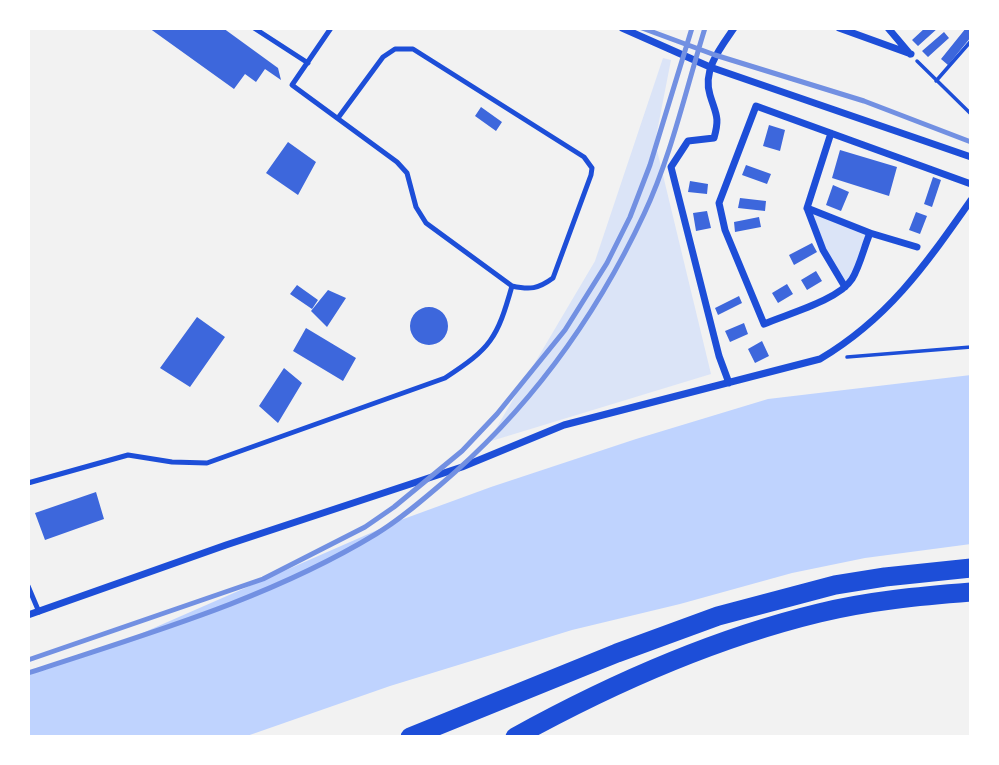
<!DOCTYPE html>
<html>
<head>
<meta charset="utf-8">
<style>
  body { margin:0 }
  #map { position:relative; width:999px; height:765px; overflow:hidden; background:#f2f2f2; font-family:Commissioner,sans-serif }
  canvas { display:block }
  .frame { position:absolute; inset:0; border:30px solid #fff; pointer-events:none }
</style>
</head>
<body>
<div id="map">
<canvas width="999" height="765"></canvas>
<div class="frame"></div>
</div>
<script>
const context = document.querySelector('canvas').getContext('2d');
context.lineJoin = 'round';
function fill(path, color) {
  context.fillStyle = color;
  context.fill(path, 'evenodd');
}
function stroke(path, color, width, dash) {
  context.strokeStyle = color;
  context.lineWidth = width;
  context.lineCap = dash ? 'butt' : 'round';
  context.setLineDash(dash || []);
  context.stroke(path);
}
fill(new Path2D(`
  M663,58l8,2 -16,82 56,232 -223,68 107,-181z
  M807,208l63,25 -18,46 -7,8 -22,-37z`), '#dbe4f7');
fill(new Path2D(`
  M971,375v169l-106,14 -73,15 -112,31 -108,26 -182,56 -146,51h-216v-64l87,-28 283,-124 93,-34 145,-48 132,-40z`), '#bfd3fe');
fill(new Path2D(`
  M149,28h74l55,40 3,12 -16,-11 -9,13 -11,-8 -11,15z
  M925,28h13l-20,18 -6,-6z
  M966,28h5v9l-23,28 -7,-6z
  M944,32l5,6 -21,19 -6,-6z
  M481,107l21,15 -6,9 -21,-15z
  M769,125l16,5 -5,21 -17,-5z
  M288,142l28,20 -18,33 -32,-22z
  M840,150l57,17 -8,29 -57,-18z
  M746,165l25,9 -4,10 -25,-9z
  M933,177l8,3 -9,27 -8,-3z
  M690,181l18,3 -1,10 -19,-2z
  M833,185l16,7 -8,19 -15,-6z
  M740,198l26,3 -1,10 -27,-3z
  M707,211l4,17 -15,3 -3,-18z
  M916,212l11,4 -7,18 -11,-4z
  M759,217l2,10 -26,5 -1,-10z
  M812,243l5,9 -23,13 -5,-10z
  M816,271l6,10 -15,9 -6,-10z
  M787,284l6,10 -15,9 -6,-10z
  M297,285l21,15 -6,9 -22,-15z
  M328,290l18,8 -19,29 -16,-16z
  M739,296l3,7 -24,12 -3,-7z
  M410 326a19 19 0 1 1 38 0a19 19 0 1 1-38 0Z
  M197,317l28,20 -35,50 -30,-19z
  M744,323l4,11 -18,8 -5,-11z
  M306,328l50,30 -13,23 -50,-30z
  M762,341l7,15 -14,7 -7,-14z
  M284,368l18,15 -24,40 -19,-17z
  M96,492l8,27 -59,21 -10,-27z`), '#3d67dc');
stroke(new Path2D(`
  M917,61l54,53
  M936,81l35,-40
  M847,357l124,-10`), '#1d4ed8', 3.5);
stroke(new Path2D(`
  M254,28l54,35
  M331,28l-39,57 105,77 10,11 9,34 10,16 86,63c18,4 26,3 41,-8l38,-103 1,-7 -8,-11 -171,-108h-18l-12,8 -45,61
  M28,483l100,-28 44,7 35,1 238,-85c46,-30 52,-39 67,-92
  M28,586l11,26`), '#1d4ed8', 5);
stroke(new Path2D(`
  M622,28l88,39 261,90
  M839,28l72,26
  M888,28l22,26
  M831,133l-24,75 16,42 22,37
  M807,208l63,25 47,14
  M870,233c-6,14 -10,33 -18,46 -13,21 -65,35 -88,45l-39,-94 -6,-27 37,-97 215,78
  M729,383l-10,-27 -48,-189 17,-26 26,-3c6,-21 2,-23 -4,-43 -8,-25 11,-48 24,-67
  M28,615l198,-70 236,-78 102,-42 256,-66c69,-41 106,-95 151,-159`), '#1d4ed8', 7);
stroke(new Path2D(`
  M410,737l207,-84 101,-37 117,-31 50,-8 86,-9
  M515,737c96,-53 197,-98 304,-124 49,-12 101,-17 152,-21`), '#1d4ed8', 19);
stroke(new Path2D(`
  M642,28l73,27 149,46 107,41
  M28,660l235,-81 102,-52 29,-20 68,-56 35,-37 68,-84 42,-67 23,-46 20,-52 42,-137
  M28,673c118,-39 241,-74 348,-139 22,-13 43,-31 63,-48 89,-75 156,-167 205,-272 27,-57 42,-125 61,-186`), '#7290e2', 5);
</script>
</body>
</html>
